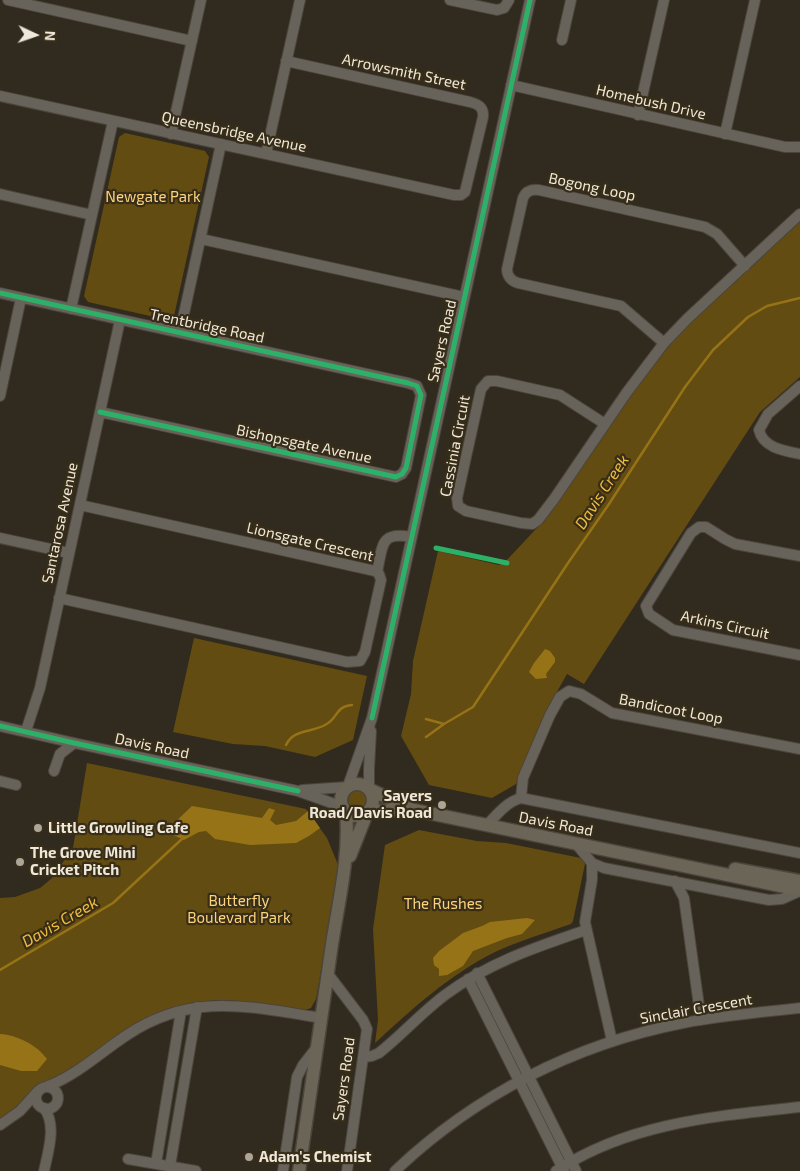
<!DOCTYPE html>
<html>
<head>
<meta charset="utf-8">
<style>
  body { margin:0 }
  #map { position:relative; width:800px; height:1171px; overflow:hidden; background:#312b1f; font-family:"Exo 2",sans-serif }
  canvas { display:block }
  .north { position:absolute; left:10px; top:10px; width:50px; height:50px; -webkit-text-stroke:4px #382e18; paint-order:stroke; rotate:93deg; font-size:14px; font-weight:700; line-height:20px; text-align:center; color:#eee7da }
  .north::after { content:''; display:block; margin:auto; width:18px; height:22px; background:#eee7da; clip-path:polygon(50% 0,100% 100%,50% 72%,0 100%) }
</style>
</head>
<body>
<div id="map">
<canvas width="800" height="1171"></canvas>
<div class="north">N</div>
</div>
<script>
const context = document.querySelector('canvas').getContext('2d');
context.lineJoin = 'round';
function fill(path, color) {
  context.fillStyle = color;
  context.fill(path, 'evenodd');
}
function stroke(path, color, width, dash) {
  context.strokeStyle = color;
  context.lineWidth = width;
  context.lineCap = dash ? 'butt' : 'round';
  context.setLineDash(dash || []);
  context.stroke(path);
}
function drawText(font, color, halo, rows, align = 'center') {
  context.font = font + ' "Exo 2",sans-serif';
  context.lineWidth = 4.5;
  context.setLineDash([]);
  context.textBaseline = 'middle';
  context.strokeStyle = halo;
  context.fillStyle = color;
  for (const [text, x, y, turn = 0] of rows) {
    context.save();
    context.translate(x, y);
    context.rotate((+turn || 0) * Math.PI / 180);
    context.textAlign = isNaN(turn) ? turn : align;
    if (halo) context.strokeText(text, 0, 0);
    context.fillText(text, 0, 0);
    context.restore();
  }
}
fill(new Path2D(`
  M125,133l80,18 4,6 -35,159 -6,4 -80,-18 -4,-6 35,-159z
  M800,221v156l-40,35 -176,272 -17,-10 -22,39 -29,71 -24,14 -63,-13 -28,-49 10,-42 2,-33 25,-110 61,14 7,-4 43,-46 94,-137 43,-53z
  M194,638l173,38 -14,64 -38,17 -50,-11 -32,-2 -60,-12z
  M87,763l219,46 21,29 12,29 -23,132 -5,9 -6,2 -67,-9 -21,-1 -26,3 -23,6 -22,9 -21,12 -59,43 -28,13 -8,11 -30,22v-221l15,-1 25,-9 11,-9 22,-31z
  M348 800a10 10 0 1 1 20 0a10 10 0 1 1-20 0Z
  M419,830l58,11 29,2 80,16 -13,62 -2,3c-26,9 -52,17 -76,28 -46,23 -83,57 -120,91l3,-23 -5,-91 12,-84z`), '#634c11');
fill(new Path2D(`
  M545,649l5,2 5,7v4l-9,12 1,4 -11,1 -7,-7 5,-9z
  M192,806l70,12 7,-10 6,2 -5,10 6,5 20,-4 12,-10 12,17 -11,8 -13,7 -46,2 -35,-6 -9,-8 -7,1 -15,8 -13,-6 1,-9z
  M527,918l8,2 -13,14 -15,4 -34,13 -10,15 -16,9 -8,1v-7l-5,-4 -1,-7 6,-7 24,-18 19,-7 8,-4z
  M0,1034c17,1 37,11 47,25l-10,12h-16l-21,-6z`), '#967316');
stroke(new Path2D(`
  M426,719l18,5
  M426,737l18,-13 29,-17 95,-144 41,-59 76,-117 28,-37 35,-33 19,-11 33,-8
  M286,745c8,-16 24,-12 39,-20 14,-7 9,-18 27,-20
  M0,970l113,-67 70,-65`), '#967316', 2.5);
const minor = new Path2D(`
  M8,0l184,41
  M450,0l47,10 7,-2 5,-8
  M562,40l9,-40
  M511,85l274,62h15
  M0,96l454,99h7l4,-3 18,-75c1,-10 -5,-13 -13,-15l-184,-41
  M638,115l26,-115
  M171,134l30,-134
  M725,134l30,-134
  M266,154l34,-154
  M0,194l92,21
  M201,239l263,58
  M0,293l408,90 9,3 4,9 -15,73 -4,6 -6,3 -296,-65
  M71,309l42,-188
  M180,332l41,-188
  M664,343l-43,-37 -103,-23c-7,-2 -11,-7 -11,-14l16,-71c3,-7 8,-9 16,-8l166,37 12,7 28,32
  M800,386l-32,28 -9,16c4,18 26,21 41,24
  M0,396l21,-98
  M605,424l-45,-29 -63,-14h-9l-7,8 -24,109 1,8 8,5 55,12 11,1 6,-4 16,-21 73,-107 37,-49 23,-24 113,-105
  M0,538l69,15
  M800,556l-65,-12 -10,-5 -19,-12h-7l-8,6 -45,73 3,8 24,16 127,25
  M377,572c6,-25 2,-41 34,-35
  M59,598l288,64 13,-1 5,-9 16,-72 -2,-6 -4,-3 -295,-66
  M0,726l74,17 224,48 45,16
  M26,731l14,-43 80,-368
  M54,771l6,-17 14,-11
  M0,781l16,4
  M348,786l24,-68 158,-718
  M369,788v-19l2,-38
  M302,790l45,-3
  M521,798l2,-20 27,-63 10,-18 9,-6 12,3 31,19 188,36
  M486,826c10,-10 20,-24 35,-28l279,55
  M577,845l15,18 12,5 165,32 13,-1 18,-8
  M592,863v17l-7,42 27,119
  M675,881l9,17 17,122
  M477,973l99,198
  M328,974l35,46 4,9 -20,142
  M468,979l96,192
  M364,1057l8,-1 7,-3c23,-18 42,-40 66,-58 43,-32 91,-48 141,-65
  M48,1086c29,-11 53,-34 79,-51 65,-44 123,-28 195,-17
  M36 1098a11 11 0 1 1 22 0a11 11 0 1 1-22 0Z
  M44,1108c13,17 4,44 0,63
  M0,1125l20,-14 18,-20
  M128,1159l68,12
  M156,1164l25,-153
  M170,1166l27,-159
  M283,1171l14,-94 6,-12 14,-18
  M395,1171c80,-76 180,-127 288,-148 38,-7 78,-11 117,-15
  M556,1171c72,-48 160,-55 244,-64`);
const major = new Path2D(`
  M341 800a16 16 0 1 1 32 0a16 16 0 1 1-32 0Z
  M371,790l39,18
  M369,811l45,-1 386,80
  M350,856l17,-43
  M735,869l65,12
  M299,1171c11,-76 22,-152 33,-227 7,-45 18,-88 14,-133`);
stroke(minor, '#4b453c', 12);
stroke(major, '#4b453c', 15);
stroke(minor, '#67625a', 10);
stroke(major, '#6b6557', 12);
stroke(new Path2D(`
  M0,293l408,90 9,3 4,9 -15,73 -4,6 -6,3 -296,-65
  M436,548l71,15
  M372,718l158,-718
  M0,726l74,17 224,48`), '#2db169', 5);
for (const [x, y, r, color] of [
  [442,805,5,"#aca599"],
  [38,828,5,"#aca599"],
  [20,862,5,"#aca599"],
  [249,1157,5,"#aca599"]
]) {
  const dot = new Path2D();
  dot.arc(x, y, r, 0, 2 * Math.PI);
  context.fillStyle = color;
  context.fill(dot);
  stroke(dot, '#382e18', 2);
}
drawText('15px', '#eee7da', '#382e18', [
  ["Arrowsmith Street",404,72,12],
  ["Homebush Drive",651,102,13],
  ["Queensbridge Avenue",234,132,12],
  ["Bogong Loop",592,187,12],
  ["Trentbridge Road",207,326,12],
  ["Sayers Road",442,341,-77],
  ["Bishopsgate Avenue",304,444,12],
  ["Cassinia Circuit",455,446,-79],
  ["Santarosa Avenue",60,523,-78],
  ["Lionsgate Crescent",310,542,13],
  ["Arkins Circuit",725,625,12],
  ["Bandicoot Loop",671,709,11],
  ["Davis Road",152,746,12],
  ["Davis Road",556,824,11],
  ["Sinclair Crescent",696,1009,-10],
  ["Sayers Road",344,1079,-82]
]);
drawText('15px', '#fdd47b', '#382e18', [
  ["Newgate Park",153,197],
  ["Butterfly",239,901],
  ["Boulevard Park",239,918],
  ["The Rushes",443,904]
]);
drawText('bold 15px', '#eee7da', '#382e18', [
  ["Sayers",432,796,"right"],
  ["Road/Davis Road",432,813,"right"],
  ["Little Growling Cafe",48,828],
  ["The Grove Mini",30,853],
  ["Cricket Pitch",30,870],
  ["Adam's Chemist",259,1157]
], 'left');
drawText('italic 16px', '#efbc3f', '#382e18', [
  ["Davis Creek",602,492,-57],
  ["Davis Creek",60,922,-30]
]);
</script>
</body>
</html>
